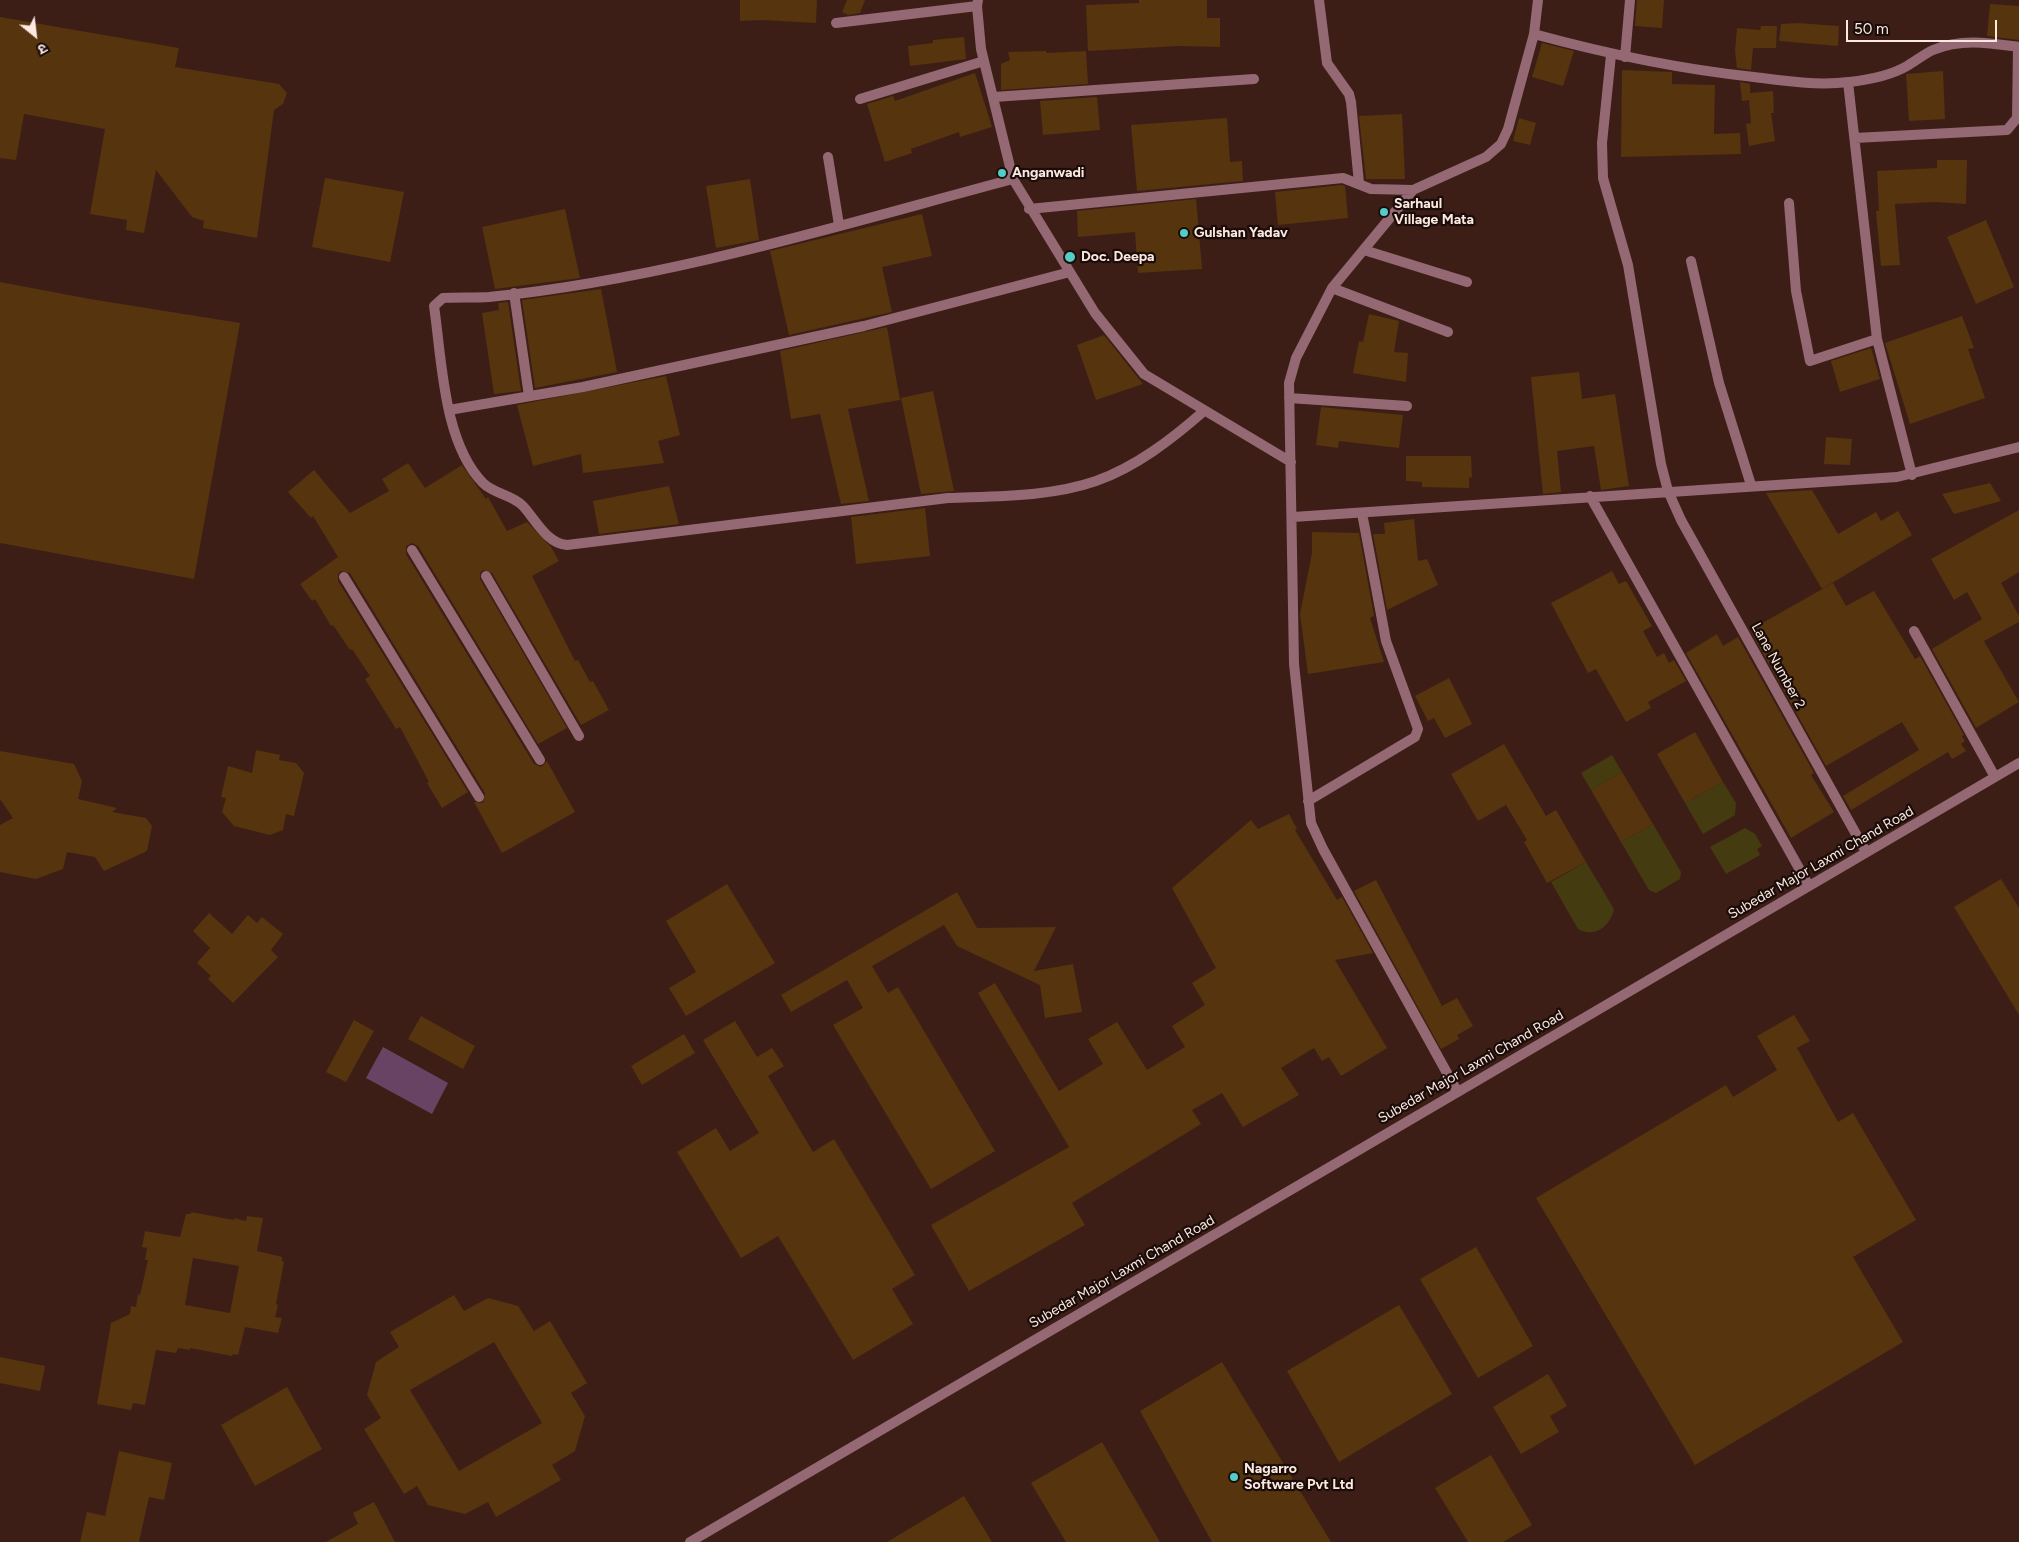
<!DOCTYPE html>
<html>
<head>
<meta charset="utf-8">
<style>
  body { margin:0 }
  #map { position:relative; width:2019px; height:1542px; overflow:hidden; background:#3d1e17; font-family:Figtree,"Noto Sans Devanagari",sans-serif }
  canvas { display:block }
  .north { position:absolute; left:10px; top:10px; width:50px; height:50px; -webkit-text-stroke:4px #1a0d09; paint-order:stroke; rotate:151deg; font-size:14px; font-weight:700; line-height:20px; text-align:center; color:#fde8e2 }
  .north::after { content:''; display:block; margin:auto; width:18px; height:22px; background:#fde8e2; clip-path:polygon(50% 0,100% 100%,50% 72%,0 100%) }
  .scale { position:absolute; left:1846px; top:20px; width:151px; height:22px; box-sizing:border-box; border:2px solid #fde8e2; border-top:0; padding-left:6px; font-size:15px; line-height:18px; white-space:nowrap; color:#fde8e2; -webkit-text-stroke:4px #1a0d09; paint-order:stroke }
</style>
</head>
<body>
<div id="map">
<canvas width="2019" height="1542"></canvas>
<div class="north">उ</div>
<div class="scale">50 m</div>
</div>
<script>
const context = document.querySelector('canvas').getContext('2d');
context.lineJoin = 'round';
function fill(path, color) {
  context.fillStyle = color;
  context.fill(path, 'evenodd');
}
function stroke(path, color, width, dash) {
  context.strokeStyle = color;
  context.lineWidth = width;
  context.lineCap = dash ? 'butt' : 'round';
  context.setLineDash(dash || []);
  context.stroke(path);
}
function drawText(font, color, halo, rows, align = 'center') {
  context.font = font + ' Figtree,sans-serif';
  context.lineWidth = 4.5;
  context.setLineDash([]);
  context.textBaseline = 'middle';
  context.strokeStyle = halo;
  context.fillStyle = color;
  for (const [text, x, y, turn = 0] of rows) {
    context.save();
    context.translate(x, y);
    context.rotate((+turn || 0) * Math.PI / 180);
    context.textAlign = isNaN(turn) ? turn : align;
    if (halo) context.strokeText(text, 0, 0);
    context.fillText(text, 0, 0);
    context.restore();
  }
}
fill(new Path2D(`
  M1612,755l10,17 -31,18 -10,-17z
  M1723,782l13,21 -1,12 -32,19 -18,-31z
  M1653,824l28,48 -1,7 -24,14 -7,-3 -28,-48z
  M1745,828l10,6 7,12 -5,3 3,6 -34,19 -16,-27z
  M1586,862l28,47c-3,16 -19,30 -36,20l-27,-47z`), '#453b10');
fill(new Path2D(`
  M383,1047l65,36 -16,31 -66,-36z`), '#684363');
fill(new Path2D(`
  M740,0h77l-1,23 -54,-3 -22,1z
  M847,0h18l-5,13 -12,2 -6,-3z
  M1139,0h68v18h13v29l-42,-1 -90,5 -2,-46 53,-2z
  M1637,0h27l-2,28 -27,-2z
  M1990,4l29,2v34l-32,-4z
  M0,17l179,31 -4,19 104,17 8,9 -4,11 -9,6 -17,128 -54,-10 1,-7 -12,-4 -36,-47 -12,63 -18,-3 1,-10 -37,-6 15,-85 -81,-15 -8,46 -16,-2z
  M1798,23l41,3 -1,20 -59,-5 2,-17z
  M1761,26h16l-1,22h-23l-2,22 -14,-2 -2,-17 2,-23 23,2z
  M964,37l2,22 -56,7 -2,-20 25,-3v-3z
  M1542,43l32,8 -11,35 -31,-9z
  M1046,51v2l40,-2 2,33 -87,6v-26l9,-4 -2,-8z
  M1622,70l50,2v12l43,1 -1,49 26,-1 1,21 -120,3z
  M1943,71l2,48 -36,2 -3,-47z
  M975,73l17,54 -32,10 -1,-5 -48,17 1,4 -27,9 -18,-58 26,-8 2,5z
  M1740,82l10,2v9l23,-2 1,22h-3l4,28 -26,5 -3,-22 5,-1 -2,-23 -7,1z
  M1097,97l3,33 -57,5 -3,-34z
  M1402,114l3,65h-39l-7,-63z
  M1227,118l3,44 12,-1 1,20 -106,10 -6,-66z
  M1519,118l17,5 -6,22 -17,-4z
  M1937,160h30l-1,44 -30,-2 -41,2 5,61 -19,1 -5,-55h3l-2,-40 60,-3z
  M325,178l79,14 -14,70 -78,-15z
  M750,179l9,61 -43,8 -10,-62z
  M1342,185l3,1 3,32 -70,7 -3,-33z
  M1196,199l6,70 -64,4 -3,-41 -57,5 -1,-26z
  M565,209l15,69 -85,11 -13,-62z
  M922,214l10,42 -50,11 10,45 -103,23 -19,-84z
  M1986,220l28,67 -38,17 -29,-67z
  M0,282l90,17 150,24 -46,256 -194,-36z
  M601,289l16,83 -82,16 -13,-88z
  M508,302l13,89 -27,3 -12,-81 17,-3 -1,-7z
  M1369,314l30,7 -5,31 14,1 -2,29 -53,-9 6,-32 4,1z
  M1962,316l12,32 -6,1 17,49 -75,26 -25,-81z
  M887,327l13,73 -52,9 21,92 -28,3 -21,-90 -29,5 -11,-68z
  M1104,335l39,49 -47,16 -19,-55z
  M1871,348l9,31 -40,13 -9,-31z
  M1579,372l3,27 33,-5 14,92 -28,4 -7,-44 -37,5 4,41 -18,2 -12,-117z
  M666,376l14,59 -22,6 6,22 -81,10 -2,-19 -48,12 -16,-61z
  M933,391l21,100 -33,3 -20,-96z
  M1321,407l82,8 -4,33 -60,-7 -1,7 -22,-3z
  M1826,437l26,2 -2,26 -26,-1z
  M1406,456h65l1,21 -3,1v10l-47,-1v-5l-16,-1z
  M408,463l17,25 37,-23 24,34 2,-2 19,34 20,-9 24,25 8,14 -27,15 43,85 3,-1 12,22 3,-1 16,29 -28,15 -89,-152 -9,-3 -3,3v6l87,149 -29,16 -120,-198 -6,-3 -6,3v8l128,210 7,3 6,-6 28,51 -73,41 -28,-51 9,1 2,-10 -135,-220 -9,-2 -3,3v7l130,211 -26,16 -15,-25 2,-1 -29,-55 -4,2 -31,-50 5,-3 -18,-27 -2,1 -17,-25 -2,1 -16,-27 -3,2 -12,-17 38,-27 -25,-41 -2,2 -23,-26 26,-22 36,43 39,-22 -7,-12z
  M1990,483l11,18 -47,13 -12,-20z
  M669,486l10,38 -80,10 -6,-33z
  M1812,490l26,44 38,-22 5,9 17,-10 14,24 -90,54 -56,-96z
  M925,508l5,48 -74,8 -5,-47z
  M2019,510v62l-18,11 18,33v6l-35,19 35,61 -43,26 -44,-79 50,-30 -15,-27 -13,8 -23,-41z
  M1414,519l4,42 9,-2 11,26 -51,25 -14,-76h12l-1,-11z
  M1312,532l47,1 15,83 -4,2 14,44 -76,12 -8,-60 12,-61z
  M1612,571l7,13 7,-3 26,45 -9,5 14,26 7,-4 5,10 5,-3 12,21 -38,21 3,6 -25,14 -30,-53 -8,4 -37,-70z
  M1833,583l13,23 28,-15 41,68 5,-3 44,79 -2,1 3,5 -4,3 5,7 -14,8 -4,-7 -97,58 -8,-14 76,-46 -17,-28 -76,44 -76,-136z
  M1717,634l6,12 15,-9 76,136 -3,2 23,37 -43,26 -105,-185z
  M1449,678l23,46 -27,14 -11,-20 -6,3 -13,-25z
  M1695,732l28,50 -38,21 -28,-49z
  M1504,744l42,72 10,-6 30,52 -39,21 -23,-41 3,-2 -21,-35 -28,16 -27,-47z
  M256,750l24,5 -1,5 17,3 8,10 -10,43 -8,-2 -3,16 -13,5 -36,-9 -12,-14 4,-14 -5,-1 7,-31 24,7z
  M0,751l74,13 8,17 -4,18 39,9 -5,4 34,6 6,8 -5,25 -43,20 -9,-14 -28,-5 -4,17 -27,10 -36,-7v-47l13,-7 -13,-19z
  M1622,772l31,52 -32,18 -30,-52z
  M1289,814l8,15 -2,1 42,70 5,-3 31,56 -38,7 52,88 -46,28 -12,-19 -7,4 -8,-13 -33,20 18,27 -56,32 -21,-34 -30,17 9,14 -129,79 13,22 -116,66 -38,-66 138,-78 -91,-154 17,-10 64,108 44,-27 -15,-25 29,-17 30,48 38,-23 -13,-21 33,-21 -13,-22 24,-15 -44,-80 79,-68 7,9z
  M2001,879l18,29v107l-65,-108z
  M1376,880l66,126 15,-8 16,28 -16,9 2,4 -18,10 -87,-158z
  M727,884l48,79 -89,53 -17,-28 27,-16 -30,-51z
  M957,892l20,36 79,-1 -22,44 39,-7 9,48 -37,6 -5,-33 -83,-39 -13,-21 -72,41 16,27 10,-6 97,164 -64,38 -98,-164 30,-17 -16,-28 -56,32 -10,-17z
  M209,913l23,21 16,-19 9,8 5,-6 21,17 -12,16 7,7 -45,46 -25,-24 3,-3 -14,-13 13,-15 -17,-17z
  M1794,1015l16,26 -13,7 41,74 15,-9 63,107 -63,37 50,85 -208,123 -159,-267 190,-113 7,12 44,-27 -20,-34z
  M421,1016l54,30 -12,23 -55,-30z
  M354,1020l20,11 -28,51 -20,-10z
  M735,1021l22,36 15,-9 12,18 -16,10 45,76 21,-13 81,136 -23,14 21,35 -60,36 -75,-124 -37,22 -64,-106 39,-24 14,23 29,-18 -56,-93z
  M684,1034l11,19 -53,32 -11,-19z
  M191,1212l43,8v-2l12,3 1,-5 16,2 -6,33 25,6v4l2,1 -8,42 2,1 -3,12 7,1 -4,15 -33,-6 -7,28 -5,-1 -1,2 -42,-8v2l-12,-2 -2,5 -20,-3 -11,55 -12,-2 -2,7 -34,-6 14,-81 19,-9 1,-8 5,1 2,-13 2,1 8,-35h-3l2,-12 -5,-1 3,-16 35,6 6,-23h5zM193,1258l46,8 -9,47 -45,-8z
  M1476,1247l57,99 -55,32 -58,-99z
  M454,1295l10,16 24,-13 30,8 16,25 16,-10 37,62 -16,10 14,23 -10,35 -23,14 9,15 -65,37 -8,-15 -23,12 -37,-9 -11,-19 -13,8 -40,-65 17,-11 -14,-23 9,-33 23,-15 -9,-15zM494,1342l48,81 -83,48 -49,-81z
  M1399,1305l53,89 -113,68 -52,-91z
  M0,1357l45,9 -5,25 -40,-8z
  M1222,1362l109,180h-119l-72,-131z
  M1548,1374l19,32 -17,10 9,16 -38,22 -28,-47z
  M287,1387l35,62 -67,37 -34,-61z
  M1102,1442l58,100h-94l-35,-59z
  M119,1451l53,12 -8,37 -15,-3 -10,45h-59l7,-30 18,4z
  M1491,1455l41,70 -29,17h-35l-33,-54z
  M964,1496l28,46h-105z
  M374,1502l21,40h-69l32,-18 -5,-11z`), '#55340e');
stroke(new Path2D(`
  M978,0l-1,6 4,43 32,130 82,134 49,61 147,88
  M1319,0l8,63 22,31 2,8 8,81
  M836,23l141,-17
  M1534,34c73,20 145,35 220,43 31,4 63,9 95,5 18,-2 41,-6 58,-16 9,-5 17,-12 26,-16 28,-12 57,-7 86,-3
  M1611,55l-9,88 1,35 25,87 33,199 7,27 13,29 185,332
  M1625,57l5,-57
  M1848,82l29,257 35,136
  M994,97l260,-18
  M860,99l124,-38
  M1855,138l152,-8 10,-12 1,-71
  M828,157l11,68
  M1013,179c-173,46 -346,100 -524,118 -15,1 -31,0 -46,1l-9,8c8,54 9,136 49,177 11,11 30,12 40,23 12,13 24,38 44,39l381,-47c48,-2 102,-1 148,-17 40,-14 76,-42 108,-70
  M1789,203l7,88 14,70 67,-22
  M1029,209l314,-31 28,11 42,1
  M1364,250l103,32
  M1691,261l28,122 32,102
  M1332,288l116,44
  M514,293l15,103
  M1289,398l118,8
  M449,410l134,-23 281,-61 206,-54
  M1590,496l219,390
  M1293,517l604,-40 122,-30
  M412,550l128,210
  M486,576l93,160
  M344,577l135,220
  M1914,631l81,146
  M1308,801l107,-64 3,-8 -32,-88 -24,-128
  M1457,1091l-134,-242 -12,-26 -17,-159 -5,-281 7,-25 36,-70 81,-98 73,-33 15,-13 7,-15 26,-95 4,-34
  M690,1542l1329,-779`), '#946974', 10);
for (const [x, y, r, color] of [
  [1002,173,5,"#54cdc7"],
  [1384,212,5,"#54cdc7"],
  [1184,233,5,"#54cdc7"],
  [1070,257,6,"#54cdc7"],
  [1234,1477,5,"#54cdc7"]
]) {
  const dot = new Path2D();
  dot.arc(x, y, r, 0, 2 * Math.PI);
  context.fillStyle = color;
  context.fill(dot);
  stroke(dot, '#1a0d09', 2);
}
drawText('bold 14px', '#fde8e2', '#1a0d09', [
  ["Anganwadi",1012,173],
  ["Sarhaul",1394,204],
  ["Village Mata",1394,220],
  ["Gulshan Yadav",1194,233],
  ["Doc. Deepa",1081,257],
  ["Nagarro",1244,1469],
  ["Software Pvt Ltd",1244,1485]
], 'left');
drawText('14px', '#fde8e2', '#1a0d09', [
  ["Lane Number 2",1778,666,61],
  ["Subedar Major Laxmi Chand Road",1821,863,-30],
  ["Subedar Major Laxmi Chand Road",1471,1067,-30],
  ["Subedar Major Laxmi Chand Road",1122,1272,-30]
]);
</script>
</body>
</html>
